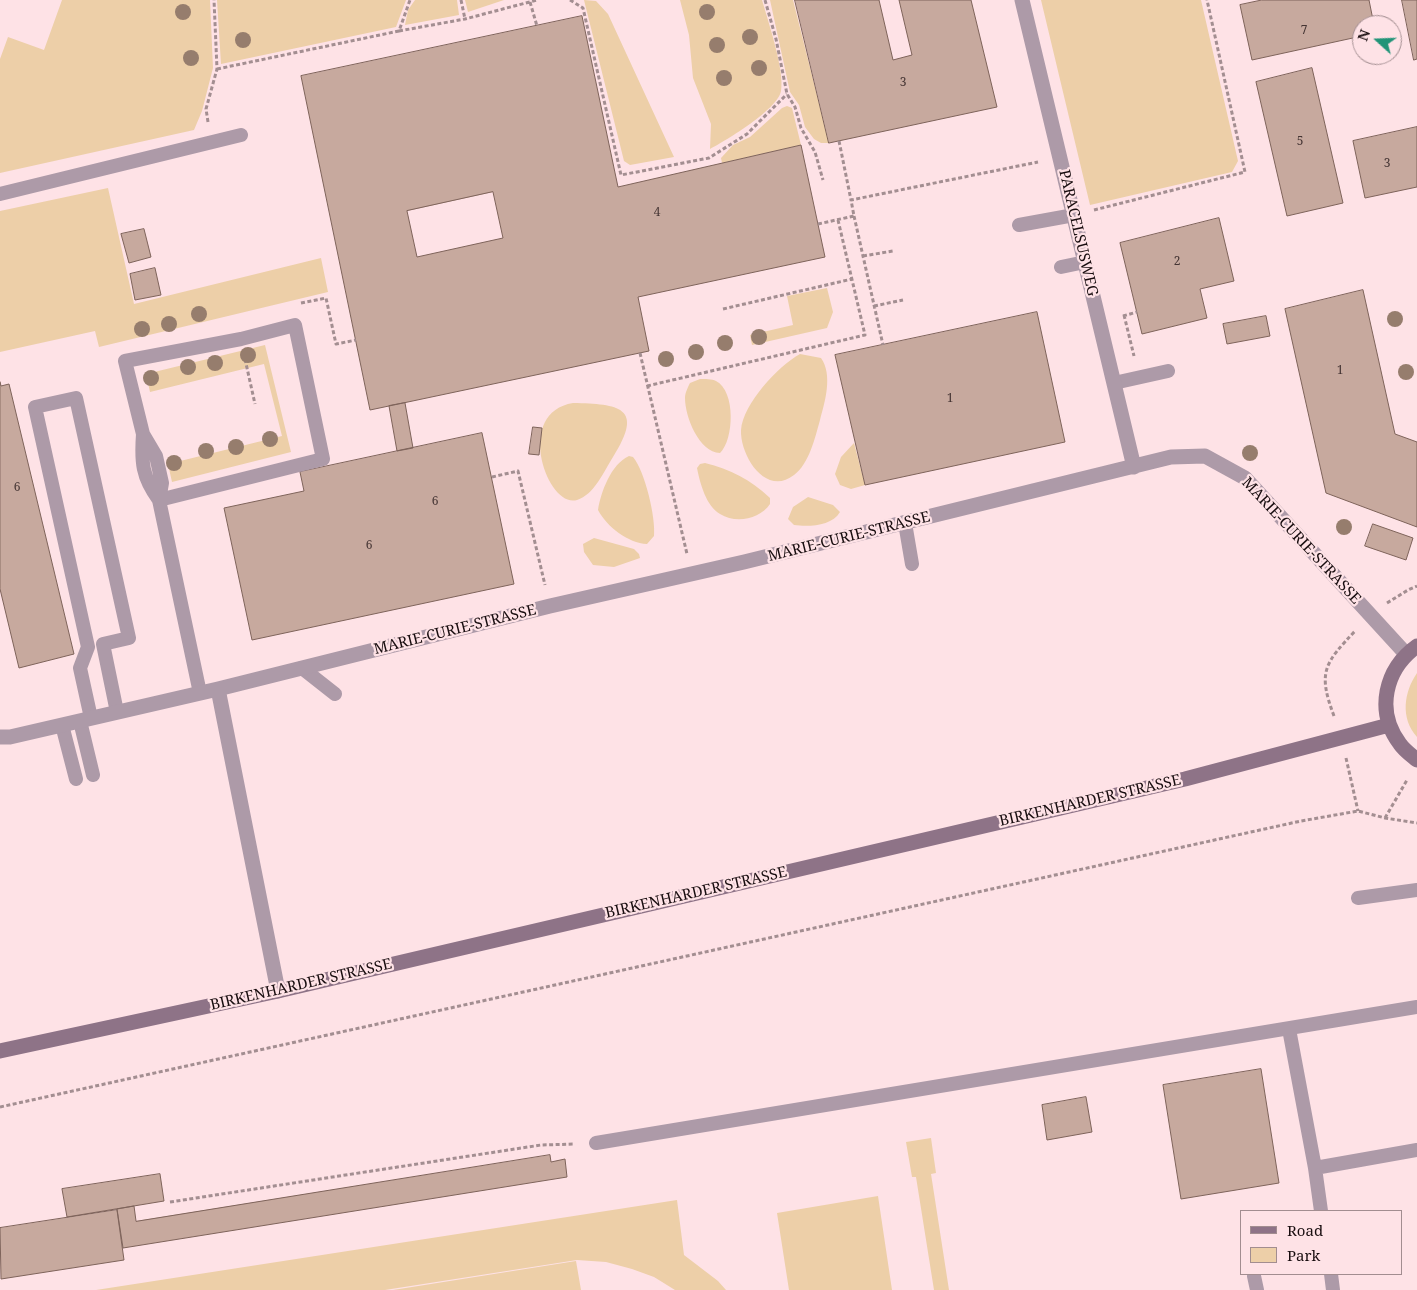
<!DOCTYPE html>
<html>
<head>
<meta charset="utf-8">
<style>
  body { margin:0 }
  #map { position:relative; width:1417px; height:1290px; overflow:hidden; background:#fee2e6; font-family:"Noto Serif",serif }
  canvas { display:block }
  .legend { position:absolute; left:1240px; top:1210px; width:162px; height:65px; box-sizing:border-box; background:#fee2e6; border:1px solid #a28d90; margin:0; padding:6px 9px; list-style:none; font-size:15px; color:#180d0f }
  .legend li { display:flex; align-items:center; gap:10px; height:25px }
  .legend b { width:25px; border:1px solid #a28d90 }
  .north { position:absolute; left:1352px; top:15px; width:50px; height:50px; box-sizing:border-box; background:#fee2e6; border:1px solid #a28d90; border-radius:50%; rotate:290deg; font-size:14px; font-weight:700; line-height:20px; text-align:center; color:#180d0f }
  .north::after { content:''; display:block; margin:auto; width:18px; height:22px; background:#219478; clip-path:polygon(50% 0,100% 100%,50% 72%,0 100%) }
</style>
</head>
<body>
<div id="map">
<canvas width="1417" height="1290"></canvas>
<ul class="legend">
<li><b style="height:6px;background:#8e7387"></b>Road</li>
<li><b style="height:14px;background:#edcfa8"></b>Park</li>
</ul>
<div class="north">N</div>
</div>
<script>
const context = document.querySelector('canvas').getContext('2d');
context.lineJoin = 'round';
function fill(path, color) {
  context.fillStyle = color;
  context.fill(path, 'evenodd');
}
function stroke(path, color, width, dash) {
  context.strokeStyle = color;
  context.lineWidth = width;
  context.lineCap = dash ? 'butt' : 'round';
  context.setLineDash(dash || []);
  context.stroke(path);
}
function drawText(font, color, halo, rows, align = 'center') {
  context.font = font + ' "Noto Serif",serif';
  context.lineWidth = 4.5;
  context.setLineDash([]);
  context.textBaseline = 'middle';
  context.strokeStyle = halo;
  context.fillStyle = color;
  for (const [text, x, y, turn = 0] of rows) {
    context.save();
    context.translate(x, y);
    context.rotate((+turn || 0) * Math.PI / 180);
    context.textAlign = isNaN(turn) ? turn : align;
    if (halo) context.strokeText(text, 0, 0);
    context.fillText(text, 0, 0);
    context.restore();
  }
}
fill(new Path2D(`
  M62,0h148l3,68 -11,43 -8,19 -194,43v-114l8,-22 36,13z
  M217,0h189l-10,27 -175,37z
  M415,0h42l2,15 -54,10 3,-15z
  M465,0h39l-36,12z
  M584,0l12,1 12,13 66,143 -44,8 -6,-4z
  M680,0h82c6,21 23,71 19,91 -3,18 -54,49 -71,58l1,-25 -18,-46 -4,-43z
  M770,0h23l36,143h-8l-7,-4 -9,-12 -6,-22 -9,-13z
  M1041,0h160l37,161 -6,11 -142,33z
  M787,106l5,2 9,37 -79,18 -1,-5 12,-13 17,-8 32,-29z
  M108,188l26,116 187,-46 7,34 -229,55 -4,-16 -95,21v-141z
  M827,288l6,24 -6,16 -75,17 -2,-10 43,-10 -6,-29z
  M265,345l26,107 -119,30 -4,-18 114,-28 -18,-72 -114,28 -4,-18z
  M800,354l21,4c12,17 4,44 -1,62 -5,18 -11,44 -26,55 -28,22 -54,-19 -53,-45 2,-26 37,-64 59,-76z
  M700,379c5,0 12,0 16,2 20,10 18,59 4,72 -21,-1 -35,-36 -35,-55 0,-5 3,-11 5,-15z
  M573,403c46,1 72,4 40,54 -9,14 -19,38 -36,43 -29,9 -64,-87 -4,-97z
  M854,443l11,42 -14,4 -11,-4 -5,-11 6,-17z
  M629,456l4,1c12,14 23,61 21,79l-7,8c-19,-1 -40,-17 -49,-34 3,-18 13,-46 31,-54z
  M705,463c25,6 46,17 65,35v6c-10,15 -34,20 -50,10 -14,-8 -20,-31 -23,-46l3,-4z
  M808,497l25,8 7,7c-8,14 -31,15 -46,13l-6,-6 5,-12z
  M594,538l40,11 5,5 1,4 -26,9 -21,-2 -9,-13 -1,-8z
  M1417,673v64c-17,-19 -13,-45 0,-64z
  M931,1138l5,35 -5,1 18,116h-15l-18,-113h-4l-6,-35z
  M878,1196l14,94h-103l-12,-77z
  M677,1200l7,55 34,26 8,9h-51l-21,-13 -22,-8 -26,-7 -29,-2 -192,30h-289z
  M576,1261l5,29h-188z`), '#edcfa8');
const building = new Path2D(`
  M795,0h84l14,60 19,-5 -13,-55h72l26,107 -168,36z
  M1262,0h107l5,25h-12v11l-110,24 -12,-55z
  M1402,0h15v59l-3,1z
  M582,16l36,171 183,-42 24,112 -187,40 11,54 -279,59 -69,-334zM493,192l10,46 -86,19 -10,-46z
  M1312,68l31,135 -56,13 -31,-134z
  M1417,127v60l-52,11 -12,-57z
  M1219,218l15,63 -34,8 7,29 -65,16 -22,-91z
  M144,229l7,28 -22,6 -8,-29z
  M155,268l6,27 -26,5 -5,-26z
  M1363,290l32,144 22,8v85l-91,-34 -41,-184z
  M1037,312l28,130 -200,43 -30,-130z
  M1266,316l4,20 -43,8 -4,-20z
  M0,382l1,4 8,-2 65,270 -55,14 -19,-79z
  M405,403l8,45 -16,3 -8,-45z
  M533,427l9,1 -3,27 -10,-1z
  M482,433l32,151 -262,56 -28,-132 80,-17 -4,-19z
  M1373,524l40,14 -7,22 -41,-14z
  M1261,1069l18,114 -98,16 -18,-114z
  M1086,1097l6,35 -45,8 -5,-35z
  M550,1155l1,7 14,-3 2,18 -444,71 -6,-39 17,-3 2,15z
  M160,1174l4,27 -97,16 -5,-28z
  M117,1210l7,50 -123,19 -1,-51z`);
fill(building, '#c7a99e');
stroke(building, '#7e635a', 1);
stroke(new Path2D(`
  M461,0l4,19
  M570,0l13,8 38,167 88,-17 38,-24 40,-40
  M765,0l11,39 11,55 8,13 6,21 14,24 8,28
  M530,2l7,24
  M399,31l66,-12 72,-19
  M217,69l182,-38 11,-31
  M208,122l-2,-13 11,-40 -3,-69
  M839,141l12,59
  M1094,210l151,-38 -38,-172
  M854,216l29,129
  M818,224l36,-8 -3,-16 187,-38
  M863,256l30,-5
  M301,303l25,-5 10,46 20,-4
  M874,306l29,-6
  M723,309l129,-30
  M1124,315l10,41
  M1123,316l14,-4
  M640,353l47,201
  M245,359l10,45
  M647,386l218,-51 -27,-115
  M492,477l26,-6 27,114
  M1387,603l21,-13 9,-4
  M1334,716c-17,-45 -9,-53 22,-86
  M1346,758l12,53
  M1385,818l22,-38
  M0,1107l1301,-286 57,-10 27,7 32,5
  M170,1202l371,-57 34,-1`), '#a38e91', 3, [4, 2.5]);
stroke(new Path2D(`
  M0,194l241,-59
  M1019,225l55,-10
  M1061,267l24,-5
  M1114,383l54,-12
  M143,434c-2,28 -1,43 16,66
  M159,500l164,-41 -28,-134 -54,14 -116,22 18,73 13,22 6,27 -3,17 41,193
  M905,523l7,41
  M302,668l33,26
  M91,718l-11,-50 8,-21 -53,-240 41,-9 53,240 -26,6 14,68
  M80,721l13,54
  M62,725l14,54
  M1358,898l59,-8
  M1289,1029l26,139
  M596,1143l821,-136
  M1321,1211l-6,-43 102,-18
  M1331,1274l2,16
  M1254,1276l3,14`), '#ad9aa8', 14);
stroke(new Path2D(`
  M1022,0l112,467
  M218,689l60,302
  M0,737h10l208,-48 332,-83 194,-44 427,-105 34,-1 40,22 161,176`), '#ad9aa8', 15);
stroke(new Path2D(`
  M1417,646c-32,23 -42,65 -17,98 4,6 11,11 17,16
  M0,1051l278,-60 907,-212 204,-54`), '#8e7387', 15);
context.fillStyle = '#967d6d';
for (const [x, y] of [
  [183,12],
  [707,12],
  [750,37],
  [243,40],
  [717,45],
  [191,58],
  [759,68],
  [724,78],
  [199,314],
  [1395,319],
  [169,324],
  [142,329],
  [759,337],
  [725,343],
  [696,352],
  [248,355],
  [666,359],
  [215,363],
  [188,367],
  [1406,372],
  [151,378],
  [270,439],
  [236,447],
  [206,451],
  [1250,453],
  [174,463],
  [1344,527]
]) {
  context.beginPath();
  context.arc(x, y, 8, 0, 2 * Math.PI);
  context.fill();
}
drawText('12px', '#443433', null, [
  ["7",1304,31],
  ["3",903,83],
  ["5",1300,142],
  ["3",1387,164],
  ["4",657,213],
  ["2",1177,262],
  ["1",1340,371],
  ["1",950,399],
  ["6",17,488],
  ["6",435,502],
  ["6",369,546]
]);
drawText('15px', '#180d0f', '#fee2e6', [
  ["PARACELSUSWEG",1078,233,77],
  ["MARIE-CURIE-STRASSE",849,537,-14],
  ["MARIE-CURIE-STRASSE",1301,541,47],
  ["MARIE-CURIE-STRASSE",455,630,-14],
  ["BIRKENHARDER STRASSE",1090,801,-13],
  ["BIRKENHARDER STRASSE",696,893,-13],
  ["BIRKENHARDER STRASSE",301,985,-13]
]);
</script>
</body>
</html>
